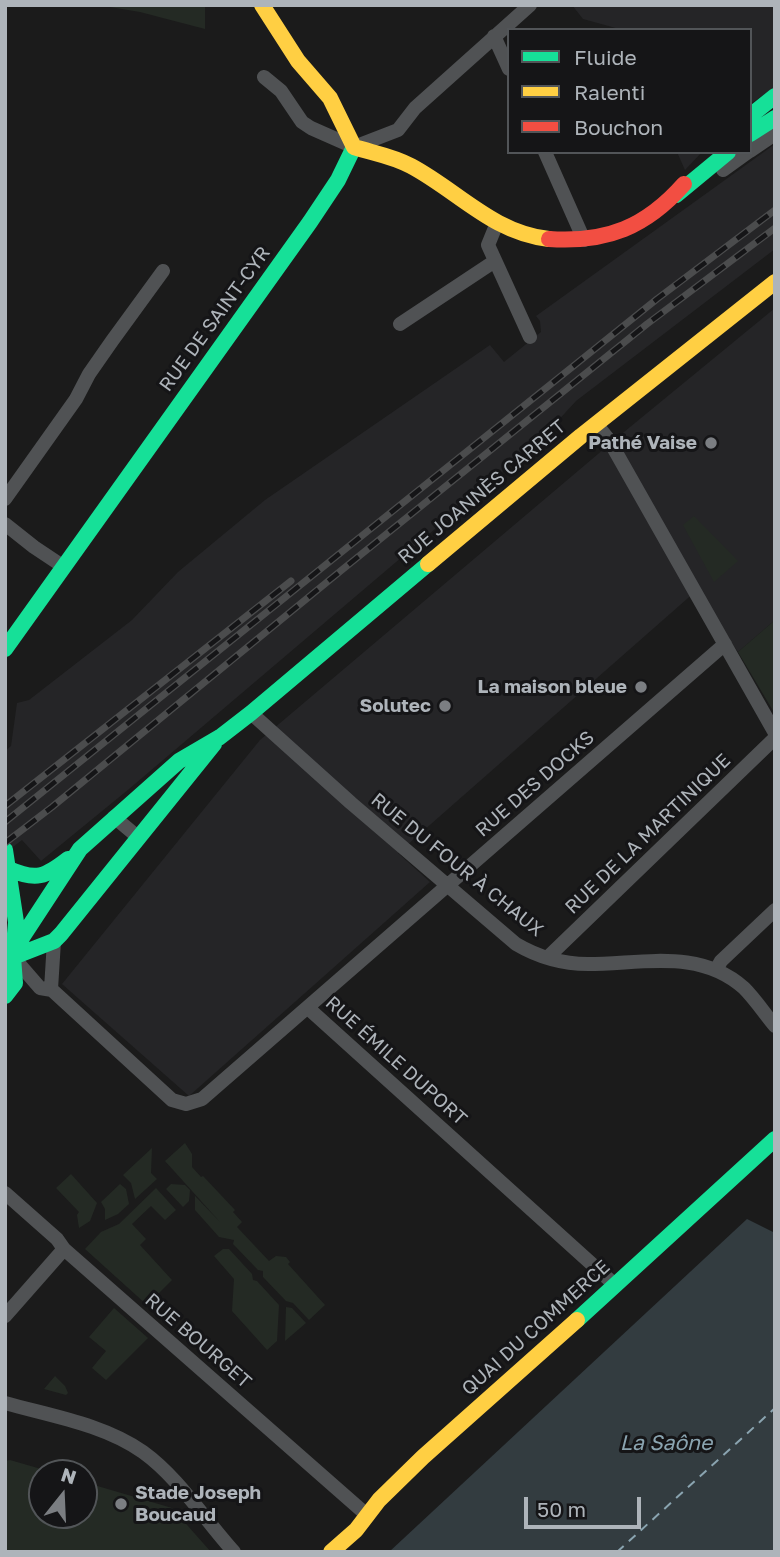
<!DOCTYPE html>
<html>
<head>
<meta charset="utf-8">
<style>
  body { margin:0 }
  #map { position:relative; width:780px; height:1557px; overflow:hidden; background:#1b1b1b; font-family:"Golos Text",sans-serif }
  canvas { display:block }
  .frame { position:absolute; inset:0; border:7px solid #aeb4ba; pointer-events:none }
  .legend { position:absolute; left:507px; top:28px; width:245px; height:126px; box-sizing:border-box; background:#151517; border:2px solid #525558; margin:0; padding:9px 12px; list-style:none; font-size:21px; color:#aeb4ba }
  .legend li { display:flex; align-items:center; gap:14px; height:35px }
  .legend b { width:35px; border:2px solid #525558 }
  .north { position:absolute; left:28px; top:1459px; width:70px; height:70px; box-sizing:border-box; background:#151517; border:2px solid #525558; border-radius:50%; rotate:18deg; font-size:19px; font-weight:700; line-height:28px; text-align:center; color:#aeb4ba }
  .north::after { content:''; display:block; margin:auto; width:24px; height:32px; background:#7b7e82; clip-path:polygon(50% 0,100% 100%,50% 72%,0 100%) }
  .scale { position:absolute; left:524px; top:1497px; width:117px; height:32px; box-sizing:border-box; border:4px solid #aeb4ba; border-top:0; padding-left:9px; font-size:21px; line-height:24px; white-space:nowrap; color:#aeb4ba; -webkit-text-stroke:5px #151517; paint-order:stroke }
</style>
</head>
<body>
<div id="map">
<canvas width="780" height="1557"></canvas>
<div class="frame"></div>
<ul class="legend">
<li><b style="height:9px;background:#16e098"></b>Fluide</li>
<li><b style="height:9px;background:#ffcf43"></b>Ralenti</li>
<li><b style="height:9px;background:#f24e42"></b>Bouchon</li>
</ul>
<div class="north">N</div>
<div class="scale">50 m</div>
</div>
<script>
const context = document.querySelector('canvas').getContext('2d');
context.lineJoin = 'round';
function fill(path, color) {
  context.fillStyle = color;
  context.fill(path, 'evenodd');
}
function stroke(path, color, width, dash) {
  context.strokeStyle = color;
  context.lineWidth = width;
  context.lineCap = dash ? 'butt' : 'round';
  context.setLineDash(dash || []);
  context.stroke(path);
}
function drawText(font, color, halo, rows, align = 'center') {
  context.font = font + ' "Golos Text",sans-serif';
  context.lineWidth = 6;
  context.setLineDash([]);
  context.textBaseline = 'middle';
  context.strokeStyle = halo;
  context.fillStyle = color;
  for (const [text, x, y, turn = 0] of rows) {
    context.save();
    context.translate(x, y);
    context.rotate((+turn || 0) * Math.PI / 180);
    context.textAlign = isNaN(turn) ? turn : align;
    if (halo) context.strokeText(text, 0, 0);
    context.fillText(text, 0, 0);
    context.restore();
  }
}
fill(new Path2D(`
  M572,5h203v82l-25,17v-74h-127l-40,-11z
  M775,144v105l-199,152 -34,37 -413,351 -88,72 -19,-21 -17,13v-102l6,-5 6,-43 12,-3 103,-80 46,-48 87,-72 225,-155 14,17 37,-30 -1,-11 -4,-5z
  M677,152h25l-17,18z
  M775,308v312l-37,32 -42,-61 -298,262 32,29 -241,214 -127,-112 198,-244 364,-308z`), '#252527');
fill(new Path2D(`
  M98,5h107v24l-65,-17z
  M694,516l44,45 -24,21 -31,-57z
  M775,620v94l-37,-62z
  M185,1143l7,11v13l9,10 2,-1 32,34 -2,2 9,10 -5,5 32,34 7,-5 10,1 4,5 -2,2 37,41 -16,15 -16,-17 -7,-2 -23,-24v-6l-5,-1 -25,-26 1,-4 -15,-3 -24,-27v-14l25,26 -55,-61z
  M152,1148l-1,25 6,6 -22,20 -4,-16 -8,-8z
  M71,1174l26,29 -7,18 -11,7 -2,-13 2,-3 -23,-24z
  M120,1184l6,5 3,15 -11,10 -13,6v-11l-4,-7z
  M171,1184l14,1 5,5 -1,11 -6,6 -17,-18z
  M156,1188l20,22 -11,10 -14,-14 -19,18 14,15 -6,6 32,35 -25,25 -62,-56 16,-17 18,-8z
  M223,1249h6l23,25 1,6 4,1 22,24 -2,36 -10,9 -35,-39 2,-32 -20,-23z
  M286,1307l6,1 14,15 -21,18z
  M114,1308l34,30 -42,42 -14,-12 14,-17 -17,-14z
  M55,1376l10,10 3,7 -2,2 -22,-6z
  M10,1460l45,13h-13v42h42v-33l88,26 39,44h-206v-91z`), '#242a24');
fill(new Path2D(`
  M747,1219l28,14v319h-386z`), '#333c40');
stroke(new Path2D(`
  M617,1552l158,-144`), '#8aa4b0', 2, [9, 7]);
stroke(new Path2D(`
  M494,36l15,33
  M264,77l17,14 21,31 9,6 43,19 44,-17 17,-22 115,-103
  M750,151l25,-17
  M545,152l39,88
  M723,170l25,-18
  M497,223l-9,22 42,92
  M400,324l95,-63
  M596,424l13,16 166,293
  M5,499l71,-100 13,-25 23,-33 51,-70
  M5,524l29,23 30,20
  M251,713l100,90 165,141c22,13 47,20 72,20 54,0 111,-16 156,24 11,11 21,26 31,38
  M114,817l25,21
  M14,958l26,30 12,2 120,110 14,4 16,-5 523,-455
  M547,958l228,-220
  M716,970l5,-9 54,-51
  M51,989l3,-48
  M308,1008l307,277
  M5,1193l52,46 7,10 304,267
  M5,1316l59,-67
  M5,1403c46,13 98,21 138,49 36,26 61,67 91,100`), '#505254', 14);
stroke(new Path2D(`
  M750,116l25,-20
  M750,134l25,-16
  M676,195l52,-43
  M5,649l305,-427 28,-42 16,-33
  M5,850l11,72 -3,35 2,26 -10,13
  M9,869c27,12 36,8 59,-10
  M14,955l9,-19 57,-87 99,-88 41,-24 31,-24 177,-149
  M13,957l41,-16 7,-7 153,-190
  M577,1320l198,-181`), '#16e098', 16);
stroke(new Path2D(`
  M262,5l36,56 32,37 24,49
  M354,147c19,6 39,9 57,19 47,25 82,67 138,73
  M428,564l153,-128 194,-154
  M331,1552l25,-22 23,-30 44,-43 154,-137`), '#ffcf43', 16);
stroke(new Path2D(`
  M549,239c58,4 97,-12 135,-55`), '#f24e42', 16);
const rail = new Path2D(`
  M5,806l286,-225
  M5,822l652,-523 118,-89
  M5,843l47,-36 291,-238 304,-245 128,-96`);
stroke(rail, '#4b4c4d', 7);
stroke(rail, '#151517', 4.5, [13]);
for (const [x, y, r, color] of [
  [711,443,7,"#7b7e82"],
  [641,687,7,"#7b7e82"],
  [445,706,7,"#7b7e82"],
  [121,1504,7,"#7b7e82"]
]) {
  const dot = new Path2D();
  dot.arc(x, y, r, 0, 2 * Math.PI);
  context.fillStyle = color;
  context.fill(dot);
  stroke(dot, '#151517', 2.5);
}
drawText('19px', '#aeb4ba', '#151517', [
  ["RUE DE SAINT-CYR",215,319,-54],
  ["RUE JOANNÈS CARRET",482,492,-40],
  ["RUE DES DOCKS",535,784,-41],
  ["RUE DE LA MARTINIQUE",648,834,-44],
  ["RUE DU FOUR À CHAUX",457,865,39],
  ["RUE ÉMILE DUPORT",396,1061,42],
  ["QUAI DU COMMERCE",536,1328,-42],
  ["RUE BOURGET",198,1341,41]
]);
drawText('bold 19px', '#aeb4ba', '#151517', [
  ["Pathé Vaise",697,443],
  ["La maison bleue",627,687],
  ["Solutec",431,706],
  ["Stade Joseph",135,1493,"left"],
  ["Boucaud",135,1515,"left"]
], 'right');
drawText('italic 21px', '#8aa4b0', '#151517', [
  ["La Saône",666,1443]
]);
</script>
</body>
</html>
